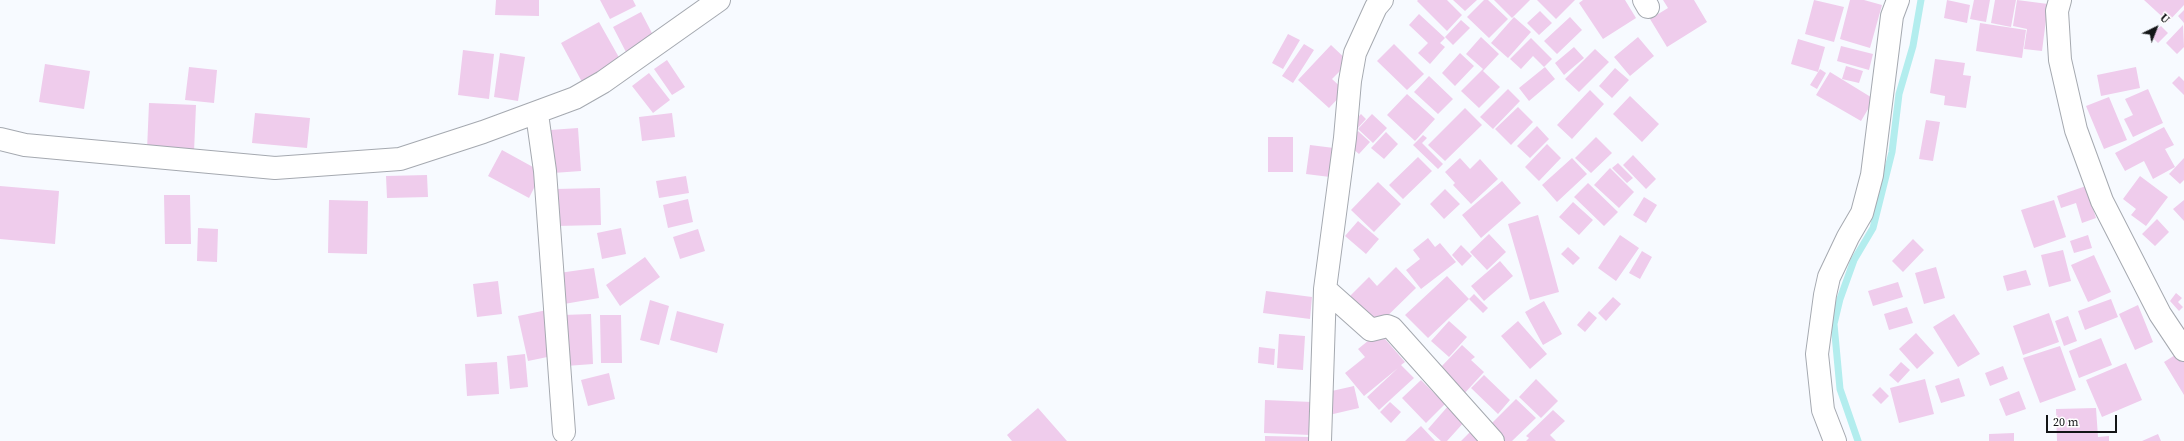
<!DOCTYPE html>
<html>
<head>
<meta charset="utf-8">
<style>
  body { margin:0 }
  #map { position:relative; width:2184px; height:441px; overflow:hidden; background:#f7faff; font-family:"Source Serif 4",serif }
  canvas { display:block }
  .north { position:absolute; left:2136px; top:8px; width:40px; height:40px; -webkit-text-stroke:3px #fff; paint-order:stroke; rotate:43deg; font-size:11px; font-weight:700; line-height:16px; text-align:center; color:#131517 }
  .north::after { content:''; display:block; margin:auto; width:14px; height:18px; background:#131517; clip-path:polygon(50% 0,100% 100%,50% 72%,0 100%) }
  .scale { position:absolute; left:2046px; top:415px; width:71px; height:18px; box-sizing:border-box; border:2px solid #131517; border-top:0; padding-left:5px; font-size:12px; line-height:14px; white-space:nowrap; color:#131517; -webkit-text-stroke:3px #fff; paint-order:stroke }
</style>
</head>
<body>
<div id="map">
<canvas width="2184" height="441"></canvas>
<div class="north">U</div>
<div class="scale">20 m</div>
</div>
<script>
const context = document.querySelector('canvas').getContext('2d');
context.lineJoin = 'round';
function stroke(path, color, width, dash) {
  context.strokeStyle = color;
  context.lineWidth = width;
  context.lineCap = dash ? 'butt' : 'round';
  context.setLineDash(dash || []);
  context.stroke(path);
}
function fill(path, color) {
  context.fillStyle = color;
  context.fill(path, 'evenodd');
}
stroke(new Path2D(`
  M1858,441l-18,-52 -6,-65 6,-25 14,-39 19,-32 19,-76 7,-58 14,-48 8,-46`), '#b3edee', 7);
fill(new Path2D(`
  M496,0h43v16l-44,-1z
  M600,0h33l3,6 -26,13z
  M1418,0h29l15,15 -15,16 -30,-30z
  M1453,0h24l-12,11z
  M1484,0h4l20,19 -19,19 -22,-21z
  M1494,0h36l-18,18z
  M1537,0h38l-19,19z
  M1583,0h42l11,18 -33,21 -24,-36z
  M1663,0h31l13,22 -40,25 -17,-28 18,-11z
  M1814,0l30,7 -10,35 -29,-8z
  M1850,0h14l18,5 -12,43 -30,-9z
  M1947,0l23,5 -3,18 -23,-5z
  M1974,0h16l-4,22 -16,-3z
  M1995,0h21l-5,27 -20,-4z
  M2017,0l31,4 -6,47 -18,-2 3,-20 -14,-3z
  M2144,0h40v5l-16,17z
  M2184,10v13l-6,-7z
  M1540,11l12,12 -13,12 -12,-12z
  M641,12l13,25 -28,15 -13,-25z
  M1419,14l26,24 -5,5 5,4 -15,17 -12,-11 10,-10 -19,-18z
  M1514,17l17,15 -23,26 -17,-15z
  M1570,17l12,13 -25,24 -13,-13z
  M1461,20l9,8 -17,17 -8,-8z
  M599,22l22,39 -39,21 -21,-39z
  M1980,23l46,7 -4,28 -46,-7z
  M2183,25l1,22 -7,7 -11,-11z
  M2161,26l7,7 -10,10 -8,-8z
  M1288,34l12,6 -17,29 -11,-6z
  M1481,37l18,17 -16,17 17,16 -21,21 -18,-17 22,-22 -17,-15z
  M1638,37l16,19 -24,20 -16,-19z
  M1531,38l21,21 -8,8 -11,-11 -12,13 -11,-10z
  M1798,39l27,8 -7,25 -27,-8z
  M1304,44l10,6 -21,33 -11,-7z
  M1394,44l30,30 -17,16 -30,-29z
  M1331,45l18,17 -17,17 13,12 -16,17 -31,-28z
  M1841,46l32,8 -4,16 -32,-9z
  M1574,47l10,11 -20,17 -9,-12z
  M1595,49l14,13 -30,30 -14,-13z
  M463,50l31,4 -5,45 -31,-4z
  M500,53l25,4 -7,44 -24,-4z
  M1460,53l14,13 -19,20 -13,-13z
  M1935,59l30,4 -2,12 8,1 -5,32 -22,-3 1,-9 -15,-3z
  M667,60l18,27 -13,8 -18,-26z
  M45,64l45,7 -6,38 -45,-7z
  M1846,66l17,5 -4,12 -17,-4z
  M189,67l28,3 -3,33 -29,-3z
  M1545,67l10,12 -26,22 -10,-13z
  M2136,67l4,21 -39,8 -4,-21z
  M1615,68l14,12 -17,18 -13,-12z
  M1820,69l6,4 -9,16 -7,-4z
  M1830,72l44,27 -13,22 -45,-26z
  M649,73l21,27 -17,13 -21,-27z
  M1429,76l24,23 -15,15 -24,-22z
  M2179,76l5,5v14l-12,-12z
  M1508,89l12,12 -27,28 -13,-12z
  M2148,89l15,34 -30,14 -9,-18 9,-4 -8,-16z
  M1590,90l14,14 -32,35 -15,-14z
  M1407,94l28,25 -20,22 -28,-26z
  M1630,96l29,28 -17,18 -29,-28z
  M2109,97l18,43 -23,9 -18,-43z
  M149,103l47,2 -2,47 -47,-2z
  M1518,107l15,15 -22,23 -16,-16z
  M1465,108l17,17 -37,36 -17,-16z
  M255,113l55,5 -3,30 -55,-5z
  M672,113l3,24 -33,4 -3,-24z
  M1361,114l5,5 -9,10 -5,-6z
  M1372,114l15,14 -14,15 -15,-14z
  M1926,120l14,2 -7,39 -14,-2z
  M1537,126l12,13 -19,19 -13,-12z
  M2164,127l10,18 -9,4 10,18 -22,12 -9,-18 -19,10 -10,-18z
  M578,128l3,43 -28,2 -3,-43z
  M1358,131l12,11 -11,12 -12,-10z
  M1386,132l12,12 -14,15 -13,-11z
  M1423,135l4,3 -5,5 21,21 -5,5 -25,-24z
  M1268,137h25v35h-25z
  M1596,137l16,16 -21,20 -16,-15z
  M1547,144l14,14 -22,23 -14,-14z
  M1310,145l24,3 -4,29 -24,-3z
  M502,150l40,22 -13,26 -41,-22z
  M1633,155l23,24 -10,10 -23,-24z
  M1418,157l14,14 -29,28 -14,-14z
  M1460,158l10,11 10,-10 18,20 -27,25 -18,-19 2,-2 -10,-11z
  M1572,158l15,16 -30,28 -15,-17z
  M2184,158v22l-4,4 -11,-10z
  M1618,163l15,15 -6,5 -15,-15z
  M1610,168l24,24 -15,16 -25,-23z
  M427,175l1,22 -41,1 -1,-22z
  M686,176l3,17 -30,5 -3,-17z
  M2140,176l28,21 -22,29 -15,-11 5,-6 -13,-10z
  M1502,181l19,22 -40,35 -19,-23z
  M1378,182l23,22 -27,28 -23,-22z
  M1588,183l30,29 -14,14 -30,-29z
  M0,186l59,5 -4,53 -55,-5z
  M2086,186l10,32 -14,5 -6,-20 -15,5 -4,-12z
  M600,188l1,37 -45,1 -1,-37z
  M1445,189l15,15 -16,15 -14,-15z
  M164,195h26l1,49h-26z
  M1644,197l13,8 -11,18 -13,-8z
  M688,199l5,23 -25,6 -5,-23z
  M329,200l39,1 -1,53 -39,-1z
  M2054,200l12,37 -32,11 -13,-38z
  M2184,200v21l-11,-12z
  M1573,202l20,18 -14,15 -20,-18z
  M1538,215l21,77 -29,8 -22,-76z
  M2157,219l12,13 -14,14 -13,-12z
  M1358,221l21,18 -13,15 -21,-18z
  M198,228l20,1 -1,33 -20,-1z
  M621,228l5,26 -24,5 -5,-26z
  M698,229l7,22 -25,8 -7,-22z
  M1489,234l17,18 -19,18 -17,-18z
  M1620,235l19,13 -23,33 -18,-13z
  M2088,235l4,13 -18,5 -4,-12z
  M1428,238l7,9 5,-4 16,19 -35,27 -15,-19 14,-11 -7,-9z
  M1913,239l11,11 -21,22 -11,-11z
  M1461,245l11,11 -10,10 -10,-11z
  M1568,247l12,11 -7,7 -12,-11z
  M2063,250l8,31 -22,6 -8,-32z
  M1642,251l10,6 -12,22 -11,-6z
  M2094,255l17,37 -23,10 -17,-37z
  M645,257l15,20 -40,29 -14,-21z
  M1500,261l13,15 -29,25 -13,-15z
  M1396,267l20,21 -38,37 -28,-29 19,-19 8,9z
  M1936,267l9,31 -21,6 -9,-31z
  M594,268l5,30 -35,6 -5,-31z
  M2026,270l5,15 -24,6 -4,-15z
  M1447,276l22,23 -41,39 -23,-23z
  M498,281l4,33 -25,3 -4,-33z
  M1898,282l5,15 -30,9 -5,-15z
  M1266,291l46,6 -2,22 -47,-6z
  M2176,293l6,5 -4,4 5,5 -4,4 -9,-10z
  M1474,294l14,14 -5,5 -14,-14z
  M1613,297l8,7 -15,17 -8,-8z
  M2111,299l7,18 -33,13 -7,-19z
  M650,300l19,6 -10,39 -19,-5z
  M1544,301l18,33 -19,11 -18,-33z
  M2138,305l15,37 -18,8 -16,-36z
  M1907,307l6,16 -24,7 -5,-16z
  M547,310l10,45 -29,6 -10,-45z
  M677,311l47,13 -7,29 -47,-13z
  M1589,311l8,7 -12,14 -8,-7z
  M2049,313l10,29 -36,13 -10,-29z
  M591,314l2,50 -27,2 -3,-51z
  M1954,314l26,40 -22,13 -25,-40z
  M600,315h21l1,48h-21z
  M2068,316l9,25 -13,5 -9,-25z
  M1449,321l18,16 -18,20 -18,-16z
  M1518,321l29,33 -17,15 -29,-33z
  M1379,332l26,30 -4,3 13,13 -35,32 -12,-13 31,-29 -34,28 -19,-23 20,-16 -7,-8z
  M1916,333l18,20 -17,16 -18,-20z
  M1279,334l26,2 -2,34 -26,-2z
  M2101,338l11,27 -33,13 -10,-27z
  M1462,345l13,12 -4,3 13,12 -21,23 -13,-13 3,-3 -12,-12z
  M2060,346l16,44 -36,13 -17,-45z
  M1259,347l16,2 -1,16 -16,-2z
  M2180,352l4,6v37l-20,-33z
  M525,354l3,33 -18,2 -3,-33z
  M497,362l2,32 -32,2 -2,-32z
  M1901,362l9,8 -12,13 -9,-8z
  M2126,363l16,37 -40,17 -16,-37z
  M2003,366l5,13 -18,7 -5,-13z
  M609,373l6,26 -27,7 -7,-26z
  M1484,375l26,25 -12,14 -27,-26z
  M1959,378l6,18 -24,7 -6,-17z
  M1536,379l22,22 -17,17 -22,-21z
  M1925,379l9,35 -35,9 -9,-35z
  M1421,380l24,24 -19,19 -24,-25z
  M1354,386l5,22 -30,7 -6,-22z
  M1880,387l9,9 -8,8 -9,-9z
  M2019,391l7,18 -20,7 -7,-17z
  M1516,399l20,19 -24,23h-13l-13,-12z
  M1265,400l47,2 -2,33 -46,-2z
  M1390,402l11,10 -10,11 -11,-11z
  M1449,405l17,15 -19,21h-6l-13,-12z
  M1038,408l29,33h-55l-5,-6z
  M2096,408l2,29 11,-1v5h-52l-1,-32z
  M1553,410l12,11 -15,14 6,6h-30l3,-3 -3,-2z
  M1421,426l14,15h-30z
  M1474,428l13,13h-26z
  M2014,433v8h-25v-7z
  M2158,434l3,7h-19z
  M1265,436l45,1v4h-45z`), '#efccec');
const minor = new Path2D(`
  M1644,0l4,7
  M2060,0l-3,11 3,49 16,70 26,71 58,113 24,36
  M537,114l8,57 19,261
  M0,139l25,6 250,23 125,-9 83,-27 92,-34 28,-16 116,-82
  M1325,289l46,41 16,-4 5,2 101,113
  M1320,441l5,-152 20,-151 5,-57 5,-28 21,-46 6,-7
  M1835,441l-12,-31 -6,-56 8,-59 4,-18 19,-40 14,-24 10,-38 20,-159 6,-16`);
stroke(minor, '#a5a9b0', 24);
stroke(minor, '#fff', 22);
</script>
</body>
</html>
